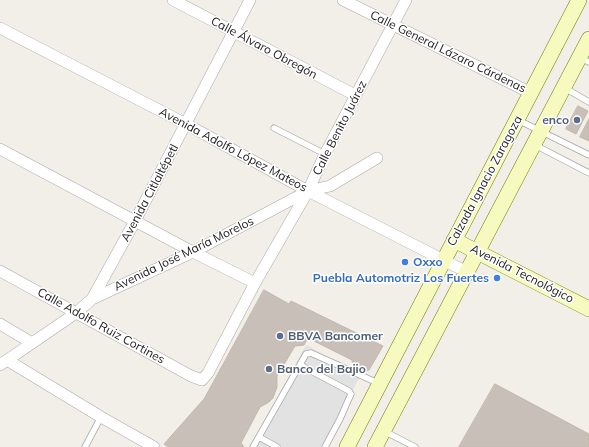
<!DOCTYPE html>
<html>
<head>
<meta charset="utf-8">
<style>
  body { margin:0 }
  canvas { display:block; background:#f2efe9 }
</style>
</head>
<body>
<canvas width="589" height="447"></canvas>
<script>
const context = document.querySelector('canvas').getContext('2d');
context.lineJoin = 'round';
function fill(path, color) {
  context.fillStyle = color;
  context.fill(path, 'evenodd');
}
function stroke(path, color, width, dash) {
  context.strokeStyle = color;
  context.lineWidth = width;
  context.lineCap = dash ? 'butt' : 'round';
  context.setLineDash(dash || []);
  context.stroke(path);
}
function drawText(font, color, halo, rows, align = 'center') {
  context.font = font + ' Mulish,sans-serif';
  context.lineWidth = 3;
  context.setLineDash([]);
  context.textBaseline = 'middle';
  context.strokeStyle = halo;
  context.fillStyle = color;
  for (const [text, x, y, turn = 0] of rows) {
    context.save();
    context.translate(x, y);
    context.rotate((+turn || 0) * Math.PI / 180);
    context.textAlign = isNaN(turn) ? turn : align;
    if (halo) context.strokeText(text, 0, 0);
    context.fillText(text, 0, 0);
    context.restore();
  }
}
fill(new Path2D(`
  M306,345l55,30 -40,72h-71z`), '#e2e2e2');
const building = new Path2D(`
  M578,106l10,5 -12,23 -10,-5z
  M589,119v22l-9,-4z
  M264,290l25,14 2,-3 92,45 -14,24 -4,2 -8,-1 -4,-5 -1,-6 -44,-22 -4,7 -9,1 -18,30v11l-4,11 -4,4 -9,5 -19,36 3,4h-76l-4,-3 40,-45z
  M495,384l94,50v13h-130z`);
fill(building, '#c7bfb8');
stroke(building, '#c4b6ab', 1);
const lane = new Path2D(`
  M579,58l10,4
  M565,88l24,14
  M518,120l71,35
  M274,128l51,26
  M535,145l54,28
  M300,365l49,26 2,3 -11,25 -15,28
  M384,431l31,16
  M259,437l18,10
  M85,447l16,-30
  M253,447l53,-93 5,-1 69,31`);
const street = new Path2D(`
  M173,0l182,95
  M343,0l188,93
  M0,28l186,96 122,67 159,81
  M0,149l193,103 62,31
  M0,271l191,105 11,4 6,-7 47,-90 53,-92 17,-37 81,-154
  M92,299l43,-78 115,-221
  M0,324l32,19
  M7,360l94,57 53,30
  M0,365l76,-52 16,-14 101,-47 115,-61 22,-5 47,-28`);
const secondary = new Path2D(`
  M454,240l135,69
  M347,447l232,-447
  M375,447l214,-408`);
stroke(lane, '#a9a9a9', 7);
stroke(street, '#a9a9a9', 12);
stroke(secondary, '#707d05', 16);
stroke(lane, '#fff', 5.5);
stroke(street, '#fff', 11);
stroke(secondary, '#f7fabf', 15);
for (const [x, y, r, color] of [
  [577,120,4,"#5c6f8a"],
  [405,262,4,"#3f7fe0"],
  [497,278,4,"#3f7fe0"],
  [280,336,4,"#5c6f8a"],
  [269,369,4,"#5c6f8a"]
]) {
  const dot = new Path2D();
  dot.arc(x, y, r, 0, 2 * Math.PI);
  context.fillStyle = color;
  context.fill(dot);
  stroke(dot, '#fff', 1.5);
}
drawText('12px', '#222', '#fff', [
  ["Calle Álvaro Obregón",264,48,28],
  ["Calle General Lázaro Cárdenas",448,52,26],
  ["Calle Benito Juárez",340,128,-63],
  ["Avenida Adolfo López Mateos",233,150,28],
  ["Calzada Ignacio Zaragoza",485,181,-62],
  ["Avenida Citlaltépetl",150,193,-62],
  ["Avenida José María Morelos",184,254,-26],
  ["Avenida Tecnológico",522,274,27],
  ["Calle Adolfo Ruiz Cortines",101,326,29]
]);
drawText('bold 12px', '#4e5e75', '#fff', [
  ["enco",569,120,"right"],
  ["BBVA Bancomer",288,336],
  ["Banco del Bajio",277,369]
], 'left');
drawText('bold 12px', '#366cbe', '#fff', [
  ["Oxxo",413,262],
  ["Puebla Automotriz Los Fuertes",489,278,"right"]
], 'left');
</script>
</body>
</html>
